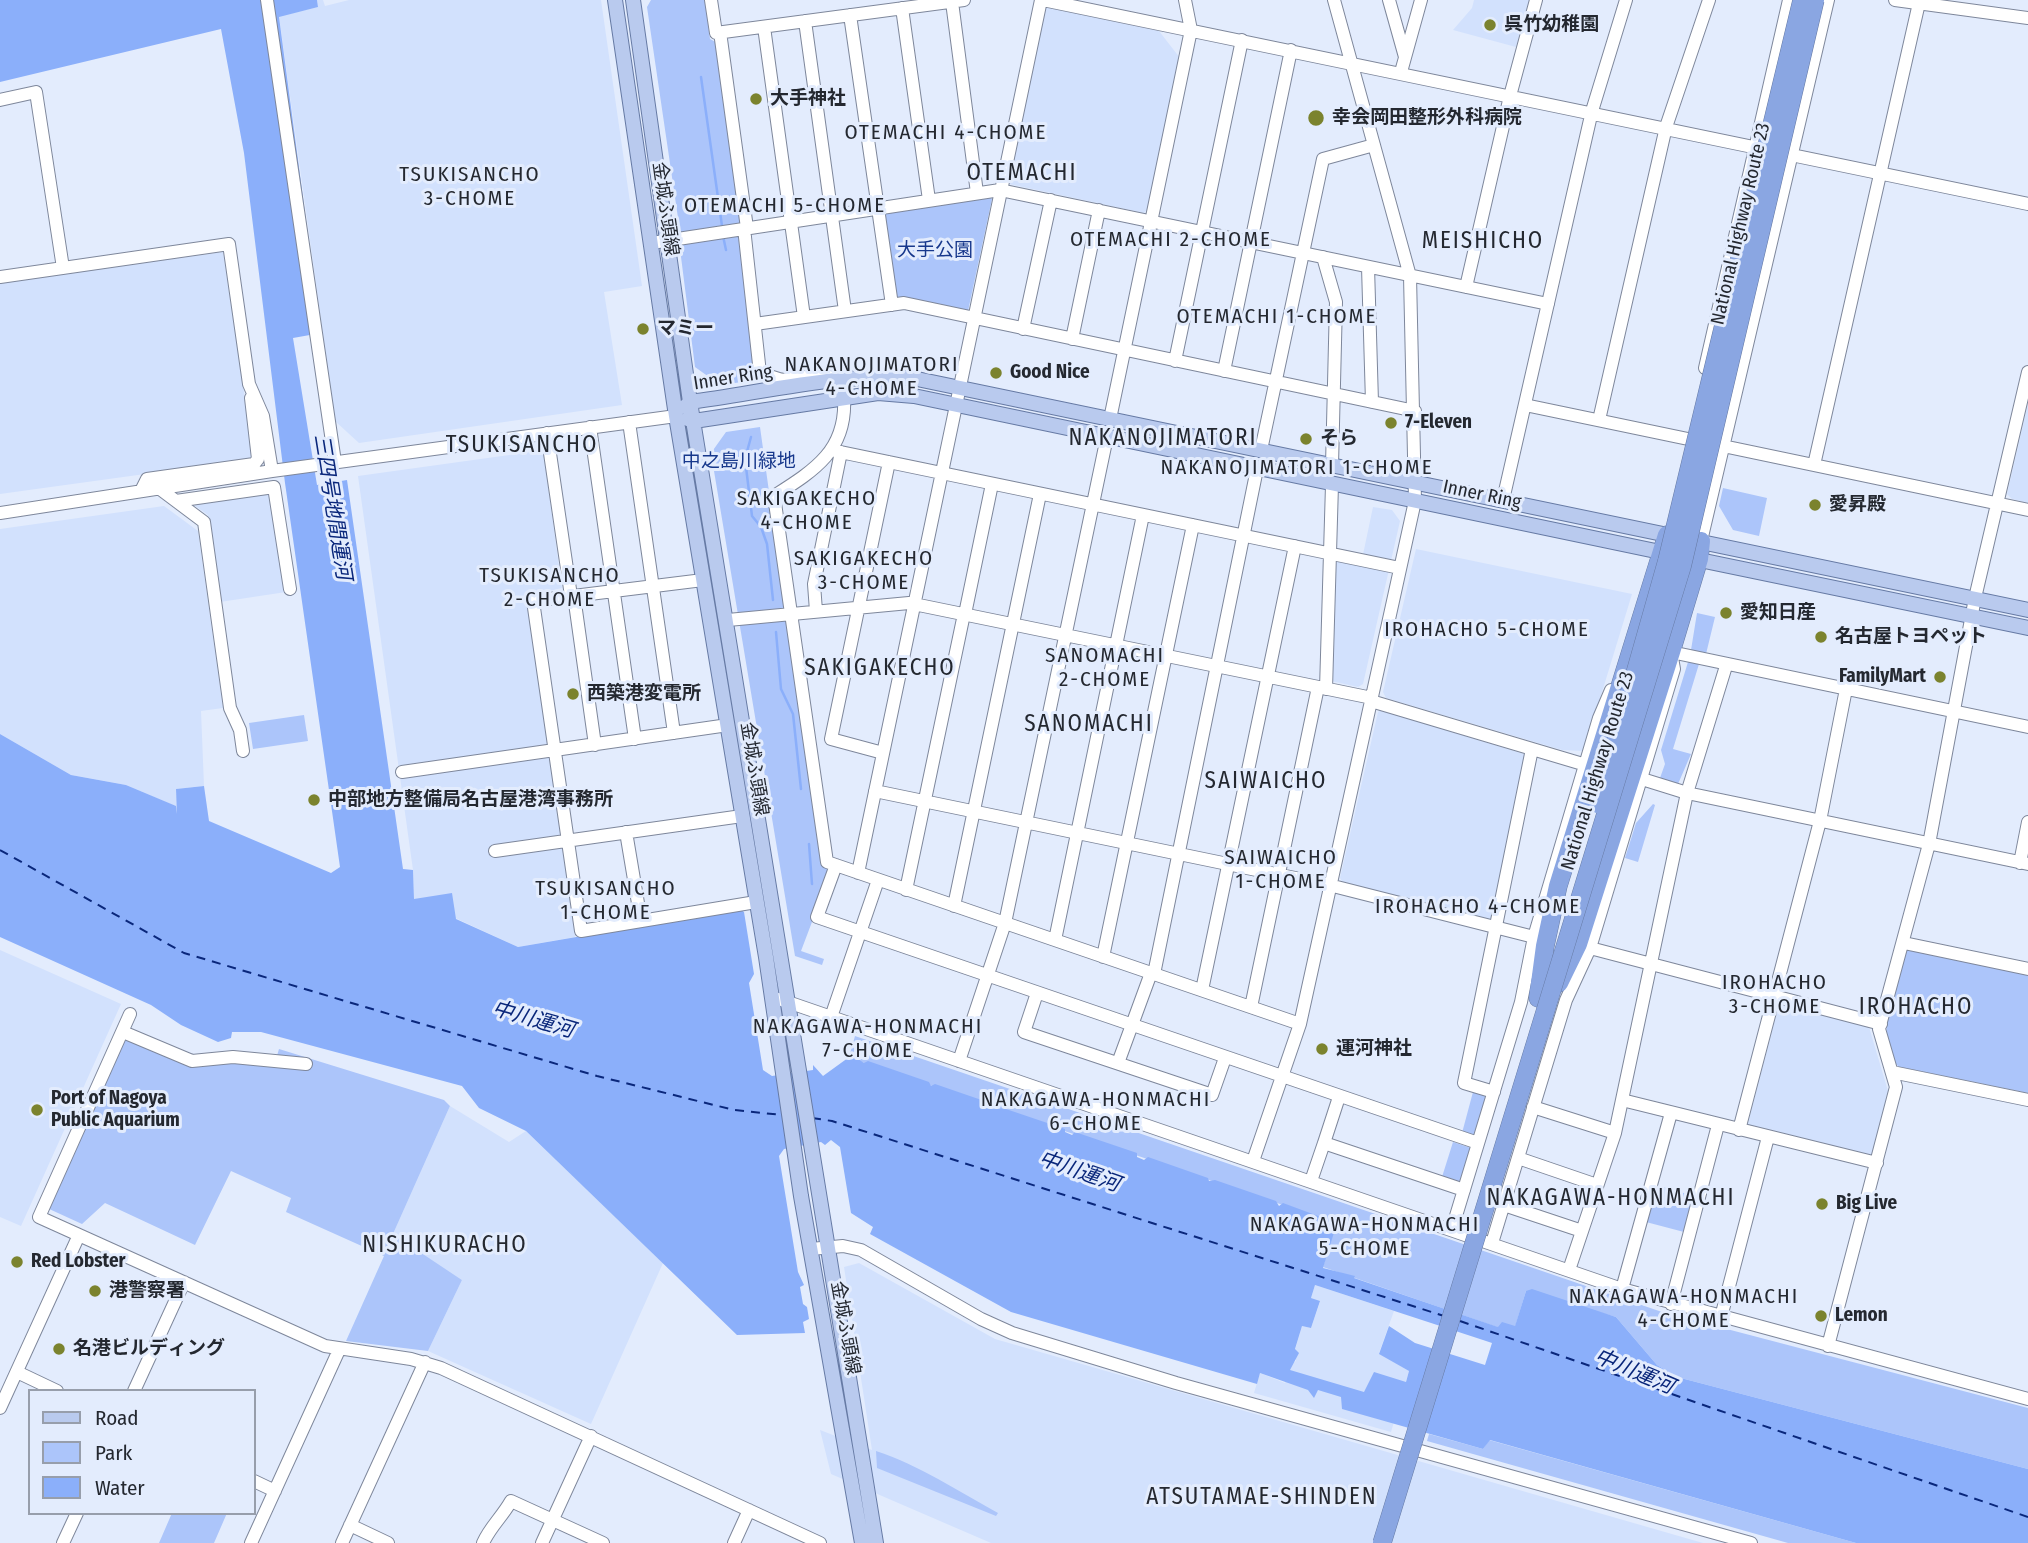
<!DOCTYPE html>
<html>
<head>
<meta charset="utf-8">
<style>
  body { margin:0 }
  #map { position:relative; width:2028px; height:1543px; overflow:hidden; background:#e3ecfd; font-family:"Fira Sans Condensed",sans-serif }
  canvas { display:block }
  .legend { position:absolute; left:28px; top:1389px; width:228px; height:126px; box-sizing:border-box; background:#e3ecfd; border:2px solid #979eab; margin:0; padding:9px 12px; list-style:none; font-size:21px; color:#242830 }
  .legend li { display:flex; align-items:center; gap:14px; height:35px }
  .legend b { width:35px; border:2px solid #979eab }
</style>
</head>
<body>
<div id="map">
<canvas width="2028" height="1543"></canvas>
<ul class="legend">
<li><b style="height:9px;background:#b9caee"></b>Road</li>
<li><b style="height:19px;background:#acc5fa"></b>Park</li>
<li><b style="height:19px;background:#8baffa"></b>Water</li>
</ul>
</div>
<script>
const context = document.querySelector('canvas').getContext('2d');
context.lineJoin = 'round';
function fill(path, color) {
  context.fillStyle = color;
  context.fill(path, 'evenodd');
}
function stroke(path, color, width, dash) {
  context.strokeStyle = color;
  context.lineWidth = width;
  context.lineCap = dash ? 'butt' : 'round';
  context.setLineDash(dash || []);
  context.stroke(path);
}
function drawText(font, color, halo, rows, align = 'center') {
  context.font = font + ' "Fira Sans Condensed","Noto Sans JP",sans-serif';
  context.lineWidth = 6;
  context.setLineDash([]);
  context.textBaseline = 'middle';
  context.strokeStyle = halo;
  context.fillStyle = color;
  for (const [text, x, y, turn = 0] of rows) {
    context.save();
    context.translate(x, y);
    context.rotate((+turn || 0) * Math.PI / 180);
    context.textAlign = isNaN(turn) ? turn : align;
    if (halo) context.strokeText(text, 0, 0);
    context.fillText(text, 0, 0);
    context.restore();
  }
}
fill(new Path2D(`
  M317,0h6l2,6 24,-6h252l41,286 -38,6 18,113 -263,38 -24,-22 -56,-405 39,-9z
  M1474,0h56l-14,47 -63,-17 19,-22z
  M1046,7l113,24 21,27 -32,151 -4,4 -135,-29 -3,-3 36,-171z
  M223,252l31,207 -254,35v-211z
  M2028,404v99l-16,-4 -5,-5z
  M538,451l6,5 18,132 -35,8 48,341 -57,10 -104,-48 -1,-29 -55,-394z
  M272,491l14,101 -66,10 -12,-87 -14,-10z
  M164,506l34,25 25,177 -22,3 3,75 -28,3 3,26 -4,-9 -49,-21 -55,-10 -71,-41v-205z
  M1373,507l19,3 8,11 -37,163 -5,3 -27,-6 3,-122 27,5z
  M1416,549l216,45 -48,157 -22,-1 -176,-52 -3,-6z
  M1381,710l146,45 -34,162 -4,2 -146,-36 -3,-5 38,-166z
  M0,950l121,54 -100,222 -21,-9z
  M1779,1004l90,23 19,64 -16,63 -4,4 -121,-31z
  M450,1106l59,36 17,-11 137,132 -72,161 -163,-73 34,-71 -69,-46z
  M859,1263l136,76 708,204h-712l-160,-69 -11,-44 52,20 -28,-183z
  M1315,1285l79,26 -15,42 30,18 -18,61 -137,-39 6,-20 25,10 6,-19 5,-3 -1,-11 7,-24 9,2 9,-26 -9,-4z`), '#d2e1fd');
fill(new Path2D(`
  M651,0h54l5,39 9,5 45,335 -44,6 -25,-18 -15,-118 2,-4 -35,-238z
  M990,197l2,2 -24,112 -3,2 -69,-16 -13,-80 3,-4z
  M760,427l61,438 11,4 -31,82 23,8 -2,6 -27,-9 -84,-503 15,-21z
  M1723,488l44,10 -8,38 -26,-6 -14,-24z
  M1697,613l18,4 -9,37 -15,-4z
  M1688,662l11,2 -26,85 18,5 -13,30 -18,-6 5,-14 -4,-14z
  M304,715l4,26 -55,8 -4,-26z
  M1653,804l2,1 -17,57 -13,-4 11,-35z
  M1906,949l122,23v121l-129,-26c-28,-25 -1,-87 7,-118z
  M855,1036l807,276 366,96v61l-351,-92 -20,-12 -41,-48 -90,-26 -11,36h-18l-174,-60 13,-44 -472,-160 -15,-6z
  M123,1038l65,27 88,-6 3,-10 165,51 6,6 -57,128 69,46 -34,71 -82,-10 38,-85 -98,-44 5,-14 -60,-27 -36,74 -90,-42 -23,21 -35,-16z
  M1473,1092l14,4 -12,40 -13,-3z
  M1453,1142l18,6 -12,35 -17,-6z
  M1657,1185l37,11 -10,36 -38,-10z
  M1429,1434l54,15 6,-9 367,103h-68l-361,-102z
  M876,1451c43,14 82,40 122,62l-2,3 -119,-48z
  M172,1513h55l-13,30h-55z`), '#acc5fa');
fill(new Path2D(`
  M0,0h317l1,7 -39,10 42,316 -28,5 24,147 30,-5 56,389 10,1 1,29 38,-6 4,26 62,28 222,-38 4,3 10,62 -5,9 14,87 9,6 41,-6v-5l10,11 29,-21 12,8 4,-2 61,21 2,4 4,-2 61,21 3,4 4,-1 62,21v3l7,3 3,-3 62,21v4l7,3 4,-3 60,21 1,3 6,-1 61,21 3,5 4,-3 54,20 -14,45 32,8 -1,2 144,49 4,-5 13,4 11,-35 6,-2 84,28 41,48 20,12 351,92v74h-172l-366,-103 -7,9 -141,-40 -1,-12 -23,-7 -4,8 -6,-8 -48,-17 -3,11 -246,-72 -141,-78 3,-7 -22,-14 -11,-66 -9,-7 -6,5 -4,-3 -37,7 -5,7 19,116 6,13 -4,2 3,17 4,3 2,12 -6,3 2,11 -68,2 -211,-204 -47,-23 -17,-22 -201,-54h-29l-1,6 -13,4 -37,-17 -30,-20 -151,-68v-203l71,41 55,10 50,21 1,8 -1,-25 28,-3 5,35 122,52 9,-6 -55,-384 -41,-330 -23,-124 -221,53zM1315,1285l168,55 9,3 -7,22 -70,-22 -26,-17 -10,28 30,17 -3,11 -32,-10 -10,20 -74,-22 9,-17 -4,-4 7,-23 9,2 9,-27 -9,-3z`), '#8baffa');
stroke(new Path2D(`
  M701,77l21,149
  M723,236l3,14
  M751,437l-6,22 7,57 9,11 6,17 6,56
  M776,632l5,57 12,25 8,75
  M809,844l3,40`), '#8baffa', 2.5);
stroke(new Path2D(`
  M0,850l184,103 413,123 137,34 48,5
  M812,1118l20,3 612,195
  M1460,1321l568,196`), '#0a277b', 2, [9, 7]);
const minor = new Path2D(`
  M267,0l68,462
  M711,0l5,33 248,-33
  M1043,0l985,204
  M1389,0l16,57
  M1895,0l133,18
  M952,2l25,191
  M902,8l27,192
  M850,15l42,290
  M805,21l40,290
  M764,27l40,290
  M720,32l27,196
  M1401,72l20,-72
  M0,100l36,-8 27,176
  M744,228l16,145 22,7 36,-5 17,3
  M658,242l342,-52 548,114
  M1323,257l13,45 -4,163
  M1368,267l4,135
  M0,277l229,-33 20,140 14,32 9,55
  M1466,287l44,-191 26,-96
  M755,324l149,-21 511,108
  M1023,329l28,-129
  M1072,339l27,-129
  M1175,361l67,-321
  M1705,368l84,-368
  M1224,371l67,-321
  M844,398c3,52 -29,72 -70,98l53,366 473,162
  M1525,405l163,34
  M1110,419l81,-389 -6,-30
  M1599,420l67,-293 43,-127
  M629,422l45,311
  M590,427l45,312
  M547,433l24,163
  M1723,446l305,64
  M831,450l569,118
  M1261,450l62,-291 51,-14
  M1814,465l105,-462
  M160,489l44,33 26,186 10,22 3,21
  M141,491l6,-12 107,-15 4,-5 -7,-61
  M1503,500l89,-389 34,-111
  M176,501l98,-14 16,102
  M0,513l272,-42 404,-55
  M1701,541l127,-541
  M703,580l-170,21 48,330 175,-29
  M574,596l21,149
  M816,611l-2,-27 27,-132
  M965,614l27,-130
  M728,620l181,-17 463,95
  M1326,689l6,-204
  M1371,701l215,64
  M883,753l-52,-14 58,-277
  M402,772l326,-47
  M1642,779l45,14 341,71
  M875,791l454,94 205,52
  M626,832l15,89
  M495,851l247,-35
  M2020,863l8,-41
  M836,865l-19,52 661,226
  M858,873l183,-873
  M906,890l58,-276
  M954,906l86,-412
  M1055,940l88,-425
  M1904,943l124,26
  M1590,948l291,76
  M1103,957l90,-432
  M1154,974l103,-505
  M1202,990l93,-444
  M1037,993l-13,39 188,63 13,-37
  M779,999l843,290 406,110
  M1251,1007l67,-320
  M130,1014l-91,203 286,129 86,13 30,9 379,175
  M831,1017l47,-137
  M123,1032l69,29 41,-4 73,7
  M959,1061l46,-138 102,-486
  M1118,1063l33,-90
  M1892,1072l136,28
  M1494,1092l-30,-9 68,-334
  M1339,1097l-15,46 140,47
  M1622,1100l255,63
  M1533,1107l82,26
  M1739,1130l81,-309 26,-132
  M1518,1158l79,27
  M1253,1161l47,-137 115,-523 -5,-225 -76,-276
  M1311,1181l13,-38
  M1504,1205l78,26
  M1452,1229l69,-227 13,-65 65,-219 12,-28
  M1492,1243l74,-243 24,-52 84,-279 -3,-17 357,75
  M811,1249l32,-3 18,4 120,69 31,14 164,50 575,160
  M1569,1270l46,-137 72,-340 39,-127
  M1622,1289l49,-176
  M1671,1304l47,-179
  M1721,1317l47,-180
  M1828,1346l68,-259 -17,-58 50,-185 46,-246 53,-226
  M17,1372l40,19
  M134,1391l50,-109
  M0,1408l79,-173
  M254,1481l21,10
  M350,1525l38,18
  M63,1543l14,-30
  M251,1543l88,-193
  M342,1543l83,-181
  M483,1543c7,-16 19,-26 28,-42l92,42
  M542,1543l49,-107
  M734,1543l15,-33`);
const major = new Path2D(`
  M615,0l61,416 90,541 35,239 61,347
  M633,0l57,402 186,1141
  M685,407l5,-5c71,-9 157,-31 227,-23l1111,231
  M688,419l6,2 184,-28 36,3 756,158
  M1690,558l338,70`);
const highway = new Path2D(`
  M1559,983l19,-39 93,-292 28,-93 2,-18
  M1538,998l7,-52 13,-60 109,-351`);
stroke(minor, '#7e879b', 14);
stroke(major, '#667aa4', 16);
stroke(highway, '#667aa4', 19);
stroke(minor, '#fff', 12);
stroke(major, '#b9caee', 14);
stroke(highway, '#8aa6e2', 18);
const highwayBridge = new Path2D(`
  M1598,804l69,-243 135,-561
  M1382,1543l300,-977 133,-566`);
stroke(highwayBridge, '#667aa4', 19, []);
stroke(highwayBridge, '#8aa6e2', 18);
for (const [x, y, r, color] of [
  [1490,25,7,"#7b832e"],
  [756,99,7,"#7b832e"],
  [1316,118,9,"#7b832e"],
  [643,329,7,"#7b832e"],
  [996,373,7,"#7b832e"],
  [1391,423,7,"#7b832e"],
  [1306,439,7,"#7b832e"],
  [1815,505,7,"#7b832e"],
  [1726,613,7,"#7b832e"],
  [1821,637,7,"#7b832e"],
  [1940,677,7,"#7b832e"],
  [573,694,7,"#7b832e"],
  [314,800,7,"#7b832e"],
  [1322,1049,7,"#7b832e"],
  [37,1110,7,"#7b832e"],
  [1822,1204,7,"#7b832e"],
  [17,1262,7,"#7b832e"],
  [95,1291,7,"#7b832e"],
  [1821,1316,7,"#7b832e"],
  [59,1349,7,"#7b832e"]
]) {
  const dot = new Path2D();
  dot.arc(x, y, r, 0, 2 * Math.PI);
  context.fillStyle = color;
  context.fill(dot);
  stroke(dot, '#e3ecfd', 2.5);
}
drawText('bold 19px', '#242830', '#e3ecfd', [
  ["呉竹幼稚園",1504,25],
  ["大手神社",770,99],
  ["幸会岡田整形外科病院",1332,118],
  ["マミー",657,329],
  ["Good Nice",1010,373],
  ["7-Eleven",1405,423],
  ["そら",1320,439],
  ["愛昇殿",1829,505],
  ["愛知日産",1740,613],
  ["名古屋トヨペット",1835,637],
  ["FamilyMart",1926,677,"right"],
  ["西築港変電所",587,694],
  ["中部地方整備局名古屋港湾事務所",328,800],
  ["運河神社",1336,1049],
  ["Port of Nagoya",51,1099],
  ["Public Aquarium",51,1121],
  ["Big Live",1836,1204],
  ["Red Lobster",31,1262],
  ["港警察署",109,1291],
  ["Lemon",1835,1316],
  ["名港ビルディング",73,1349]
], 'left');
drawText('19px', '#242830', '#e3ecfd', [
  ["金城ふ頭線",665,209,82],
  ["National Highway Route 23",1741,224,-77],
  ["Inner Ring",733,378,-9],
  ["Inner Ring",1482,495,12],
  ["金城ふ頭線",754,769,81],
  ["National Highway Route 23",1598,771,-73],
  ["金城ふ頭線",845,1328,80]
]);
drawText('19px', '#17388c', '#e3ecfd', [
  ["大手公園",935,251],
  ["中之島川緑地",739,462]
]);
context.letterSpacing = '2px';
drawText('21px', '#242830', '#e3ecfd', [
  ["OTEMACHI 4-CHOME",946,133],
  ["TSUKISANCHO",470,175],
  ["3-CHOME",470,199],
  ["OTEMACHI 5-CHOME",785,206],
  ["OTEMACHI 2-CHOME",1171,240],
  ["OTEMACHI 1-CHOME",1277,317],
  ["NAKANOJIMATORI",872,365],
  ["4-CHOME",872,389],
  ["NAKANOJIMATORI 1-CHOME",1297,468],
  ["SAKIGAKECHO",807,499],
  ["4-CHOME",807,523],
  ["SAKIGAKECHO",864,559],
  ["3-CHOME",864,583],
  ["TSUKISANCHO",550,576],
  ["2-CHOME",550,600],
  ["IROHACHO 5-CHOME",1487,630],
  ["SANOMACHI",1105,656],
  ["2-CHOME",1105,680],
  ["SAIWAICHO",1281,858],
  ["1-CHOME",1281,882],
  ["TSUKISANCHO",606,889],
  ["1-CHOME",606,913],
  ["IROHACHO 4-CHOME",1478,907],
  ["IROHACHO",1775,983],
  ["3-CHOME",1775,1007],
  ["NAKAGAWA-HONMACHI",868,1027],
  ["7-CHOME",868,1051],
  ["NAKAGAWA-HONMACHI",1096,1100],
  ["6-CHOME",1096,1124],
  ["NAKAGAWA-HONMACHI",1365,1225],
  ["5-CHOME",1365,1249],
  ["NAKAGAWA-HONMACHI",1684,1297],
  ["4-CHOME",1684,1321]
]);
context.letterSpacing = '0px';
drawText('italic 21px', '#0a277b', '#e3ecfd', [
  ["三四号地間運河",332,507,81],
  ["中川運河",533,1020,16],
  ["中川運河",1079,1172,19],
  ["中川運河",1634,1372,23]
]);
context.letterSpacing = '2px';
drawText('23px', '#242830', '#e3ecfd', [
  ["OTEMACHI",1022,174],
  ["MEISHICHO",1483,242],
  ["NAKANOJIMATORI",1163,439],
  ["TSUKISANCHO",522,446],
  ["SAKIGAKECHO",880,669],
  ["SANOMACHI",1089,725],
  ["SAIWAICHO",1266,782],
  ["IROHACHO",1916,1008],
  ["NAKAGAWA-HONMACHI",1611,1199],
  ["NISHIKURACHO",445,1246],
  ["ATSUTAMAE-SHINDEN",1262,1498]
]);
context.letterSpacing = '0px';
</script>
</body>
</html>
